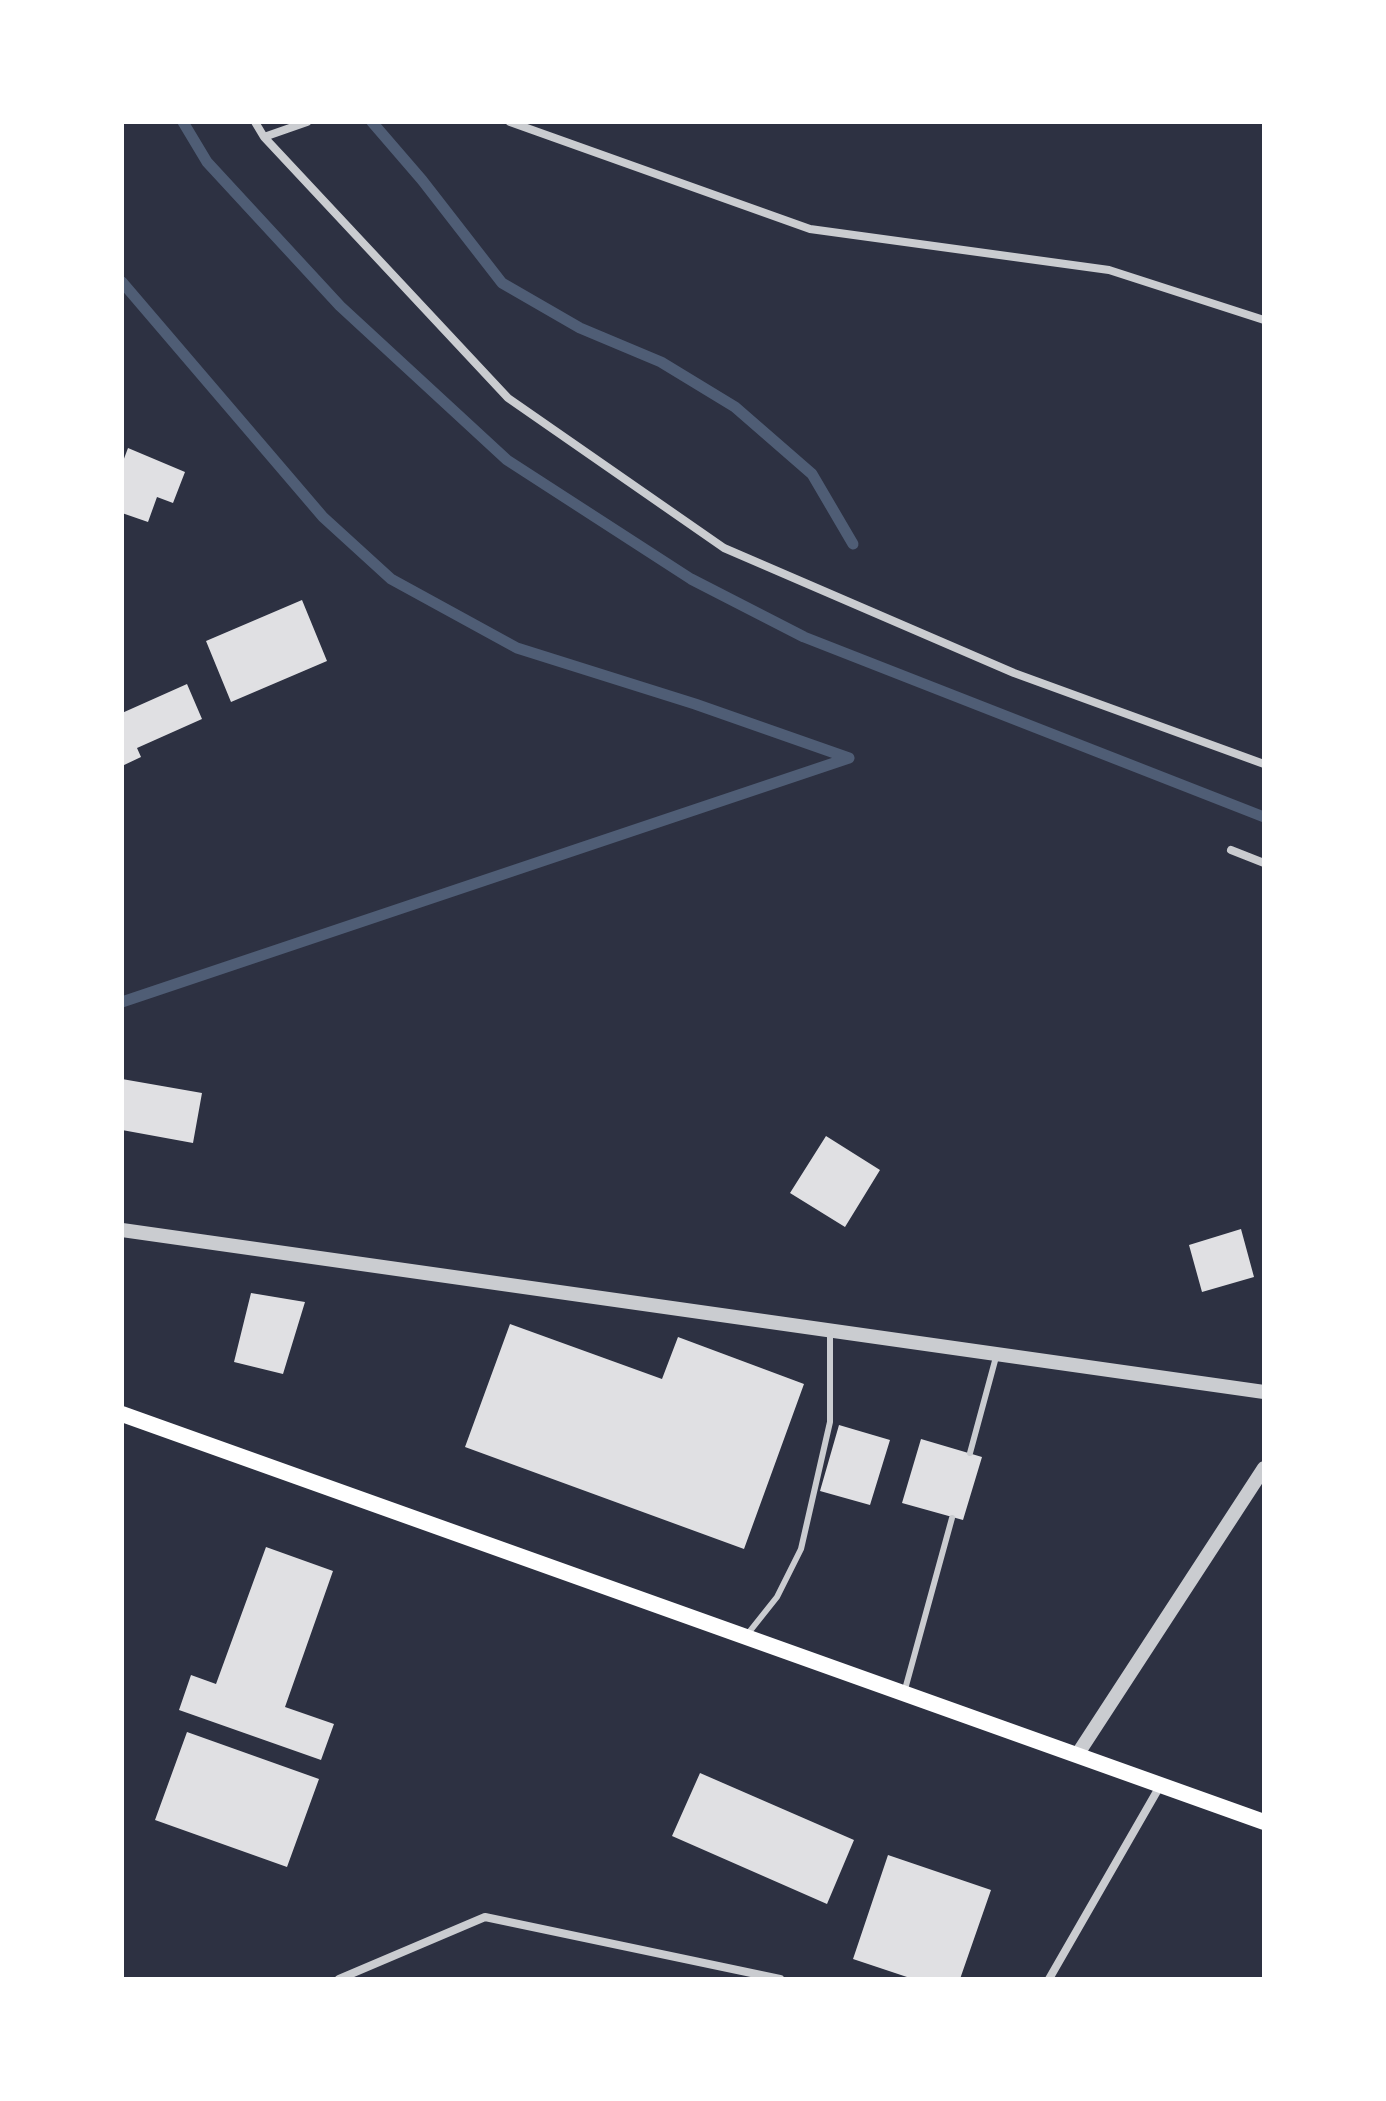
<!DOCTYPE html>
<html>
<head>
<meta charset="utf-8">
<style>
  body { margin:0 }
  #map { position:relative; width:1386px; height:2101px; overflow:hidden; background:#2d3142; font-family:"Alegreya Sans",sans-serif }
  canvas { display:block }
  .frame { position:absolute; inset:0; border:124px solid #fff; pointer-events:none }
</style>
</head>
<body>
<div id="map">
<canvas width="1386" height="2101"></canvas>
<div class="frame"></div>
</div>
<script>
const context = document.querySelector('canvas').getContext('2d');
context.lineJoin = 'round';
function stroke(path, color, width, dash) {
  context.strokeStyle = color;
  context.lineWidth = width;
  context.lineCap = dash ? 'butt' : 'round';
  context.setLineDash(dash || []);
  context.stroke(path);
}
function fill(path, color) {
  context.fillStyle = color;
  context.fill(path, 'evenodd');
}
stroke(new Path2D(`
  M183,122l24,40 133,144 167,154 184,119 113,58 460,180
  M372,122l50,58 80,103 78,45 81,34 74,45 77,67 41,70
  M122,282l201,235 68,62 126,69 178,56 154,54
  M122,1002l727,-244`), '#4f5d75', 11);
fill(new Path2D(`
  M128,448l57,24 -12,31 -16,-6 -9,25 -26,-9v-49z
  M302,600l25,61 -96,41 -25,-61z
  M187,684l15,35 -65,29 4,9 -19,9v-53z
  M122,1079l80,14 -9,50 -71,-13z
  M826,1136l54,34 -35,57 -55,-34z
  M1241,1229l13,48 -52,15 -13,-47z
  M251,1293l54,9 -22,72 -49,-12z
  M510,1324l152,55 16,-42 126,47 -60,165 -279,-102z
  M839,1425l51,15 -20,65 -50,-14z
  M921,1439l61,18 -19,63 -61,-17z
  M266,1547l67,24 -48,136 49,17 -13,36 -142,-50 12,-35 25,9z
  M187,1732l132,47 -32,88 -132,-47z
  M700,1773l154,67 -27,64 -155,-68z
  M888,1855l103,35 -31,89h-47l-60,-20z`), '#e0e0e3');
stroke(new Path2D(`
  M970,1453l26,-96
  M746,1636l31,-39 24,-48 29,-127v-91
  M904,1693l48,-175`), '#caccd0', 6);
stroke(new Path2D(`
  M255,122l9,15 244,261 216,150 290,125 250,91
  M510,122l300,107 299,41 155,50
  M264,137l43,-15
  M1231,850l33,13
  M339,1979l146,-62 295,62
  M1049,1979l111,-193`), '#caccd0', 8);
stroke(new Path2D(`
  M122,1230l1142,162
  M1077,1755l187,-287`), '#caccd0', 14);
stroke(new Path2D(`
  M122,1414l1142,408`), '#fff', 16);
</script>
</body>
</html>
